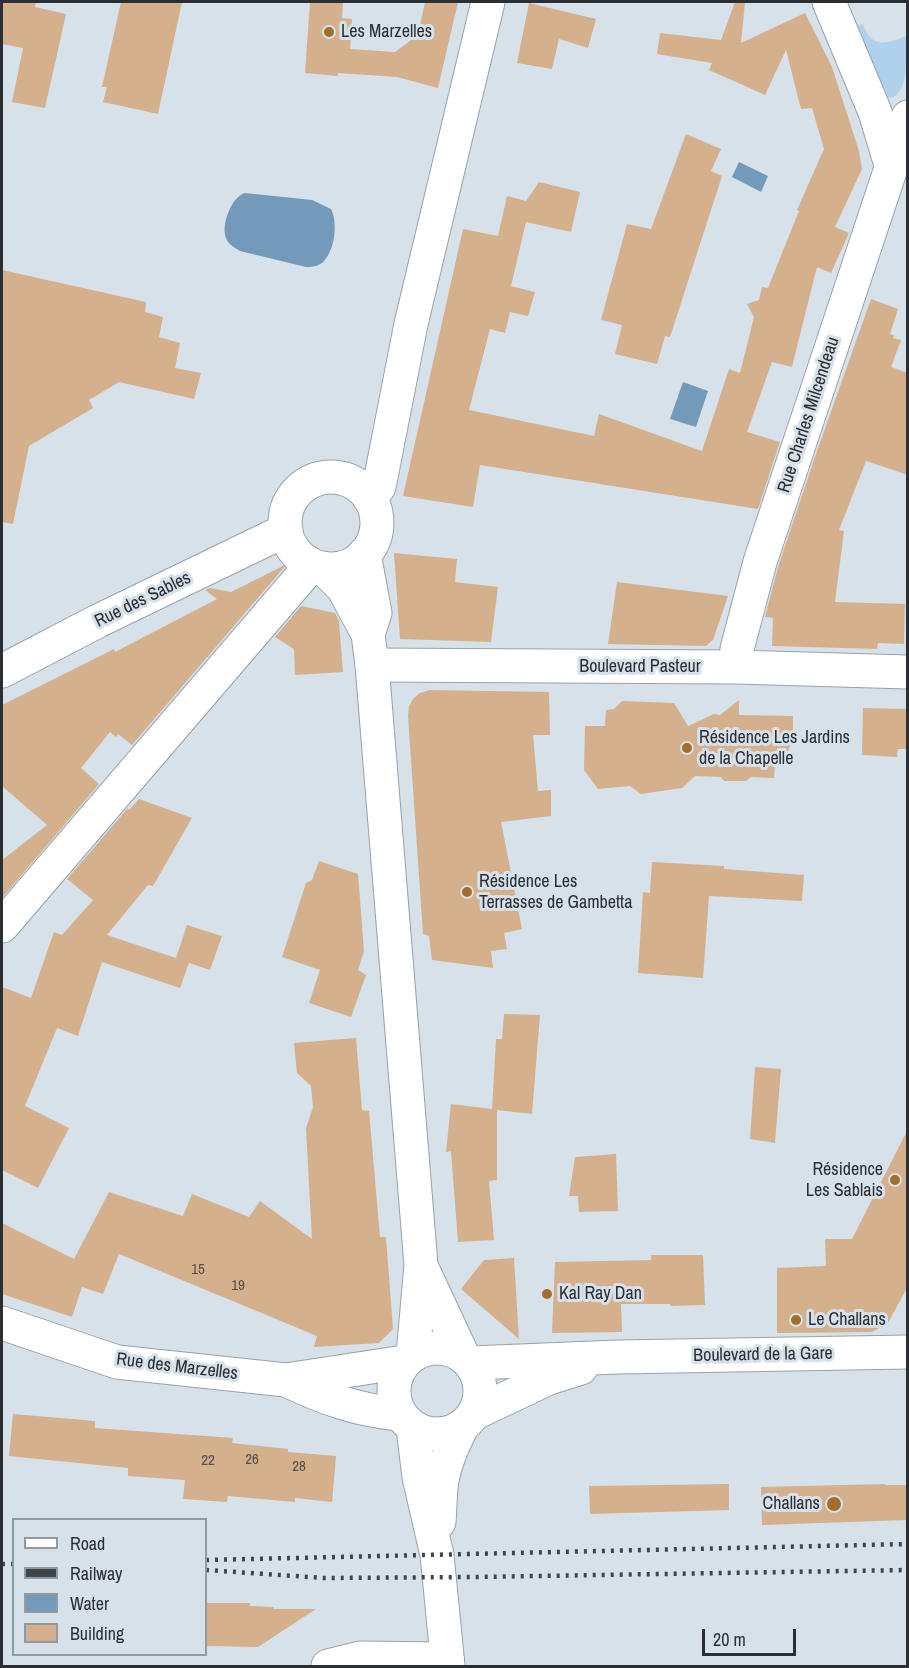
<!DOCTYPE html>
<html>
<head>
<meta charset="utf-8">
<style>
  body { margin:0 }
  #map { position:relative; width:909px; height:1668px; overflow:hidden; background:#d6e1ea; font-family:"Archivo Narrow",sans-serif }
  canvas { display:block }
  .frame { position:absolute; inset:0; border:3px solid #2b2f33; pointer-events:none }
  .legend { position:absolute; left:12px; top:1518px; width:195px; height:138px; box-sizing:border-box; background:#d6e1ea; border:2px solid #929aa1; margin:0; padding:8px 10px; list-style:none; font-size:18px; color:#2b2f33 }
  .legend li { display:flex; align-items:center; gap:12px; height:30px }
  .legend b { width:30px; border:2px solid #929aa1 }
  .scale { position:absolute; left:702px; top:1629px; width:94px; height:27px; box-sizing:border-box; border:3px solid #2b2f33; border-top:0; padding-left:8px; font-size:18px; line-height:21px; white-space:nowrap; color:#2b2f33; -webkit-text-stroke:4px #d6e1ea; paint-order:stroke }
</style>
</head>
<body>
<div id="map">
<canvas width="909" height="1668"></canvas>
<div class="frame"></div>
<ul class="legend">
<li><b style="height:8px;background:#fff"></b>Road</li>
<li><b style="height:8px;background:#404549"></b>Railway</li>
<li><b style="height:16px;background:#739bb9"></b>Water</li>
<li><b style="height:16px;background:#d4b08d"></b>Building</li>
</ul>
<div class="scale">20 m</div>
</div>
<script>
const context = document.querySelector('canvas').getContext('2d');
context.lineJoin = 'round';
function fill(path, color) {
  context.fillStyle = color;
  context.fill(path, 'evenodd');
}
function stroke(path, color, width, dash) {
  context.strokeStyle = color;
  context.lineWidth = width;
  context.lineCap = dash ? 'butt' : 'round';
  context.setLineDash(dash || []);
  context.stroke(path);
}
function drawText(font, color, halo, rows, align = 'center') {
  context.font = font + ' "Archivo Narrow",sans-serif';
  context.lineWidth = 6;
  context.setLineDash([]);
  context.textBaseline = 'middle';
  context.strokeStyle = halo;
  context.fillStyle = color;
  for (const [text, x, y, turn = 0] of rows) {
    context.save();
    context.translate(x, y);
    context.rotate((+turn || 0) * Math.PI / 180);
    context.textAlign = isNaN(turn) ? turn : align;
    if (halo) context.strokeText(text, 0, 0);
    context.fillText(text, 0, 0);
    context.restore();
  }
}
fill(new Path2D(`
  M863,24c9,26 23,19 44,12 0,24 2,75 -30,59l-27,-67z`), '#afd1ec');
fill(new Path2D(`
  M739,162l29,14 -7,16 -29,-15z
  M245,193l67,7 19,9c7,14 4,40 -7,52 -4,5 -11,6 -18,6l-66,-16c-5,-3 -12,-7 -14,-13 -5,-13 5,-41 19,-45z
  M683,382l25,9 -12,36 -26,-8z`), '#739bb9');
fill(new Path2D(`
  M2,2h34l-1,5 31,7 -21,94 -33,-6 11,-54 -21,-4z
  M121,2h61l-24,112 -55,-12 4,-15h-5z
  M310,2h33l-1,16 10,1 -2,30 45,3 23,-17 7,-33h33l-20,86 -41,-11 -59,-4v3l-33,-3z
  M735,2h10l-4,41 64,-30 27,54 27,84 3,18 -27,58 14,6 -18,40 -14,-6 -25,100 -20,-5 -25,70 33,10 -22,67 -278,-44 -7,42 -70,-11 60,-267 35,7 9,-40 19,5 13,-19 41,10 -9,40 -45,-10 -15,64 24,6 -7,24 -18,-4 -5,21 -15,-4 -21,81 125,26 5,-22 103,37 27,-82 11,4 14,-56 -7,-13 12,-4 3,-13 6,1 31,-77 -2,-1 27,-61 -12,-41 -11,1 -15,-59 -21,45 -56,-25 3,-7 -55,-9 3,-21 61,7z
  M529,3l67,16 -8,29 -29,-9 -7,30 -35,-6z
  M686,134l35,15 -10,22 11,5 -52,161 -5,-1 -8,28 -42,-10 7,-29 -21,-5 26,-96 24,5z
  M2,270l144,32 -1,10 18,5 -4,20 21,6 -5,25 26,5 -7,26 -75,-17 -30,18 4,8 -64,38 -16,78 -11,-2z
  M871,299l27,10 -8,25 4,1 -1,3 8,2 -10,27 17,6v102l-42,-14 -27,69 5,1 -9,71 70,2 -1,40 -26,-1 -1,6 -105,-3 1,-28 -8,-1 13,-50 38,-113z
  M394,553l63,6 -2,23 43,5 -7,55 -91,-3z
  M287,564l-155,181 -14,-11 -2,3 -6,-5 -29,36 18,16 -97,114v-38l45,-35 -45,-39v-81l112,-56 1,3 102,-53 -12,-9 5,-2 21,4z
  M617,582l111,14 -15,44 -7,6 -98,-2z
  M301,606l34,7 4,8 4,51 -48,3 -1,-26 -19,-12z
  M430,690l119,2 1,43h-17l5,56 13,-1v26l-50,6 21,107 -18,4 3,16 -16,2 2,17 -61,-8 -3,-24 -6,-2 -15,-218 1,-10 4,-7 7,-6z
  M739,700v15l54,1v24l-7,15 -11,9 -1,14 -23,-1 -5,4h-22l-3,-4 -26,-1 -13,12 -41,6 -11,-8 -32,3 -14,-19 1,-44h20l1,-16 8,-1 8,-8 52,2 14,23 26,-12 6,1z
  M863,708l45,1v40h-10l-1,8 -35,-2z
  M139,799l53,19 -39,68 -5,-1 -41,50 69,23 11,-33 35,11 -12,34 -21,-7 -9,25 -78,-26 -24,74 -21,-8 -32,78 44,22 -31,60 -36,-18v-183l29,11 23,-66 8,3 31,-35 -26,-21 61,-71 1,2z
  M319,861l39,13 6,77 -6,19 8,5 -15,42 -42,-14 11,-33 -38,-13 24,-74 6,-3z
  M652,862l72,4v3l80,6 -2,26 -93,-5 -6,82 -65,-5 5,-81 7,1z
  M504,1014l36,1 -8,99 -35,-4v70l-8,1 5,59 -36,2 -7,-91 -5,1 5,-48 41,5 4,-70h6z
  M356,1038l6,72 7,1 11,126h6l7,92 -14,14 -65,4 3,-11 -198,-82 -16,40 -21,-7 -10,30 -70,-23v-71l72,36 35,-67 74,24 9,-22 57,23 11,-16 52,38 -6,-111 7,-21 -2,-21 -14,-13 -3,-30z
  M755,1067l26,2 -6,74 -25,-4z
  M908,1129v157l-20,37 -16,9 -95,1v-65l49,-2 -1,-27h27z
  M616,1154l2,57 -39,1 -1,-16h-9l6,-39z
  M651,1255h52l2,50 -35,1v-2h-49l1,28 -70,1 3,-71 96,-2z
  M514,1258l5,81 -58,-50 23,-29z
  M13,1414l82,7v7l138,10 -1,5 56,6v3l48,4 -4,46 -37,-4v4l-67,-6 -1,6 -44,-3 2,-19 -57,-4v-8l-119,-12z
  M729,1484v26l-139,4 -1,-28z
  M885,1484v1h23v35l-146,5 -1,-38z
  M206,1603h44v3l24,1 -1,2h43l-58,38 -52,-1z`), '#d4b08d');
const minor = new Path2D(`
  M829,2l46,110 16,53
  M372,665l364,2 172,5
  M736,667l1,-18 23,-87 148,-445
  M2,926l300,-350 7,-13
  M328,1666l32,-8 87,1`);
const tertiary = new Path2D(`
  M285 523a46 46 0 1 1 92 0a46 46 0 1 1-92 0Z
  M369,498l10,-11 32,-163 77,-322
  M364,554l11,59 -7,21
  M323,568l20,20 25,46 4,31 49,600 -8,90
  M2,671l96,-50 188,-91
  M422,1268l41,88`);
const secondary = new Path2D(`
  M2,1323l115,39 169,18 118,-18
  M394 1391a43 43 0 1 1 86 0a43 43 0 1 1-86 0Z
  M471,1363l147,-6 290,-5
  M286,1380c38,18 73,31 114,34
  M475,1413l74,-35 32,-10
  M413,1428l6,49 18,78 11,111
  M439,1522c1,-12 1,-23 2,-34 2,-22 11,-42 21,-61`);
stroke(minor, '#97a2aa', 35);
stroke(tertiary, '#97a2aa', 35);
stroke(secondary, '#97a2aa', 35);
stroke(minor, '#fff', 33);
stroke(tertiary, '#fff', 33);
stroke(secondary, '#fff', 33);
stroke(new Path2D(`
  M206,1560l702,-16
  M2,1564h12
  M206,1570l118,8 151,-1 433,-7`), '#404549', 4.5, [3, 6]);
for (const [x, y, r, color] of [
  [329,32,6,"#a56d2a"],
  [687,748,6,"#a56d2a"],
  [467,892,6,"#a56d2a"],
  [895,1180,6,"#a56d2a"],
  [547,1294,6,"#a56d2a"],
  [796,1320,6,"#a56d2a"],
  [834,1504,8,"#a56d2a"]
]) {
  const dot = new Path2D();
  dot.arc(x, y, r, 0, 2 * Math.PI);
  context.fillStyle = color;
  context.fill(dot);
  stroke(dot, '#d6e1ea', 2);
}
drawText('15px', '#554f4a', null, [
  ["15",198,1270],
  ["19",238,1286],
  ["26",252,1460],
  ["22",208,1461],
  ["28",299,1467]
]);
drawText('18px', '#2b2f33', '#d6e1ea', [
  ["Les Marzelles",341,32],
  ["Résidence Les Jardins",699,738],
  ["de la Chapelle",699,759],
  ["Résidence Les",479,882],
  ["Terrasses de Gambetta",479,903],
  ["Résidence",883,1170,"right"],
  ["Les Sablais",883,1191,"right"],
  ["Kal Ray Dan",559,1294],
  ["Le Challans",808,1320],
  ["Challans",820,1504,"right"]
], 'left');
drawText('18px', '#2b2f33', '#d6e1ea', [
  ["Rue Charles Milcendeau",809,415,-72],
  ["Rue des Sables",143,600,-26],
  ["Boulevard Pasteur",640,667],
  ["Boulevard de la Gare",763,1355,-1],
  ["Rue des Marzelles",177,1367,7]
]);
</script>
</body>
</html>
